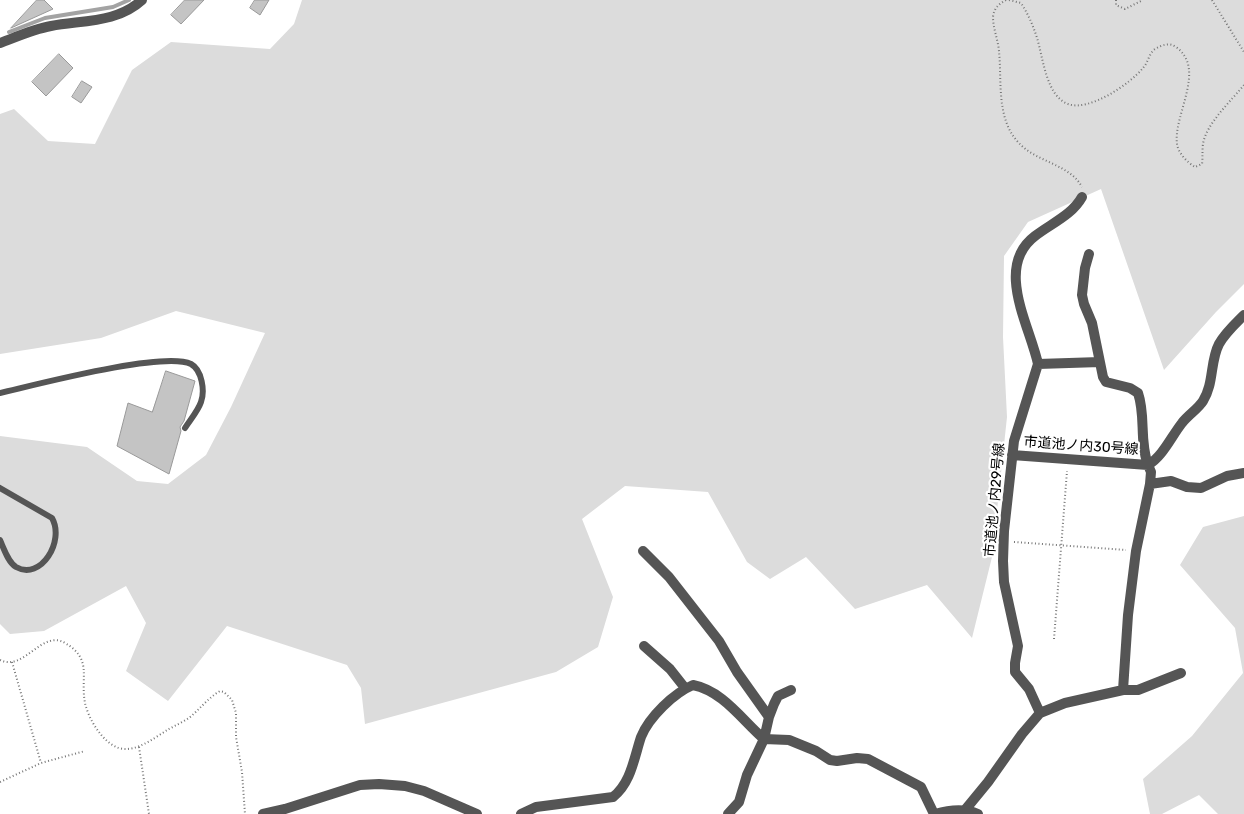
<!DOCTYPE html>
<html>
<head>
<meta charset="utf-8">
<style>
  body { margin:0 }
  canvas { display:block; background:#fff }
</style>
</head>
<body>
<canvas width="1244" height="814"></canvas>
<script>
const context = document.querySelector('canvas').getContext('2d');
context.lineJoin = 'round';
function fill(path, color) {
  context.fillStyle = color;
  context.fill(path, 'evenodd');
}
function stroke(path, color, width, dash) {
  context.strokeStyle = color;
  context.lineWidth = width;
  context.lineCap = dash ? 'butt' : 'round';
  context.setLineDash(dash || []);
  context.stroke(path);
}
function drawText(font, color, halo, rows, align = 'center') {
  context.font = font + ' Rubik,"Noto Sans JP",sans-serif';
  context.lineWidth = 4.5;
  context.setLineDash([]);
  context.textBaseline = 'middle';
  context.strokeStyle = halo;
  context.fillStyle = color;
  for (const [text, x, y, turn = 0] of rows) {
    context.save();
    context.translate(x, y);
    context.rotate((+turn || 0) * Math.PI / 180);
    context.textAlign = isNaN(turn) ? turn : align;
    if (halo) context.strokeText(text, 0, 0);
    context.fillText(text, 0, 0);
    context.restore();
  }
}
fill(new Path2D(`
  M302,0h942v284l-28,28 -52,58 -63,-181 -73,33 -24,34 -1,81 4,80 -15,140 -20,81 -45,-53 -72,24 -49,-52 -36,22 -23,-17 -39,-70 -83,-6 -43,33 31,78 -15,50 -42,25 -191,52 -4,-36 -14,-23 -120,-39 -59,75 -42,-30 20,-48 -20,-37 -82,45 -34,3 -10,-10v-188l87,11 50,34 31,3 38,-29 25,-48 34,-74 -89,-22 -75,27 -101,16v-240l14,-5 34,32 47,3 37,-74 39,-28 99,7 24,-25z
  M1244,516v298h-26l-19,-19 -37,19h-12l-7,-35 49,-43 51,-63 -8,-45 -55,-63 23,-38z`), '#dcdcdc');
stroke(new Path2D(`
  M9,32l36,-14 68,-11 16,-7`), '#a3a3a3', 4);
const building = new Path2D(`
  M37,0h7l9,9 -42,19z
  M185,0h19l-23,24 -10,-9z
  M255,0h14l-9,15 -10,-7z
  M59,54l14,14 -27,28 -14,-14z
  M82,81l10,6 -11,16 -9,-6z
  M166,371l29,10 -11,40 -4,6 1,4 -12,43 -52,-28 11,-43 24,9z`);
fill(building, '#c4c4c4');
stroke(building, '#999', 1);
stroke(new Path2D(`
  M1006,0c-7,4 -12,8 -13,17 0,11 5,23 6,34 3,30 -3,67 19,91 17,20 52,22 64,45
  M1009,0l12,3c7,11 12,22 16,35 6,19 9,58 31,66 21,8 62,-20 75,-36 5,-5 6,-15 12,-19 7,-4 14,-7 21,-2 31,22 -3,68 1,97 1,9 11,19 18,23l7,-3c1,-7 0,-13 1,-20 3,-20 28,-43 41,-59
  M1116,0v5l9,4 18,-9
  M1212,0l32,52
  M1014,542l112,8
  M1054,639l13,-168
  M0,660c24,12 42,-31 65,-17 28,16 15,34 20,60 3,14 14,33 26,41 19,14 41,-5 58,-15 7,-4 14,-7 20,-11 11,-9 19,-20 31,-27l4,1 8,8 4,13v24l6,35 3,42
  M12,662l29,101
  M139,747l10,67
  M0,782l41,-19 44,-12`), '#777', 2, [1, 2.5]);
stroke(new Path2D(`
  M0,393c35,-8 163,-42 191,-29 11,6 14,27 10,38 -3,9 -11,18 -16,26
  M0,488l52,30c13,23 -11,63 -36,49 -8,-5 -12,-18 -16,-27`), '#555', 6);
stroke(new Path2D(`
  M0,43c16,-6 34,-14 51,-17 32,-6 66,-3 91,-26
  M1244,315c-9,9 -19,18 -25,29 -9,17 -5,40 -16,57 -5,8 -15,14 -21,22 -11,14 -19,33 -34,42l3,7 -1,12 21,-3 16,6 14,1 26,-12 17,-3
  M1038,364l62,-2
  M1012,455l136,10c-9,-25 -2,-49 -10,-72l-8,-5 -24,-6 -3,-5 -11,-54 -8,-19 -2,-9 3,-27 4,-14
  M643,551l26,26 50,64 18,31 32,45
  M644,646l26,23 15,19
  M1123,690h15l43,-17
  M1040,713l-11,-24 -14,-17v-9l3,-17 -14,-64 -1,-21 1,-30 10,-90 24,-77c-8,-38 -44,-97 -3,-128 17,-13 37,-21 47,-39
  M965,810l23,-28 34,-48 18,-21 25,-10 58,-13 5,-75 8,-64 14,-67
  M263,814l22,-5 75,-24 19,-1 26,2 19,5 53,23
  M521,814l15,-7 77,-10c18,-14 21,-39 28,-60 8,-20 33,-44 52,-52 30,6 49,35 71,54l25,1 27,11 14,9 7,1 20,-3 11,1 53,28 13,27
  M728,814l11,-12 8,-27 17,-36 5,-22 5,-13 4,-8 13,-6
  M935,814c14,-4 29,-6 43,0`), '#555', 10);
drawText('14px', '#000', '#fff', [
  ["市道池ノ内30号線",1081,446,4],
  ["市道池ノ内29号線",995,500,-85]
]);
</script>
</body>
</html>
